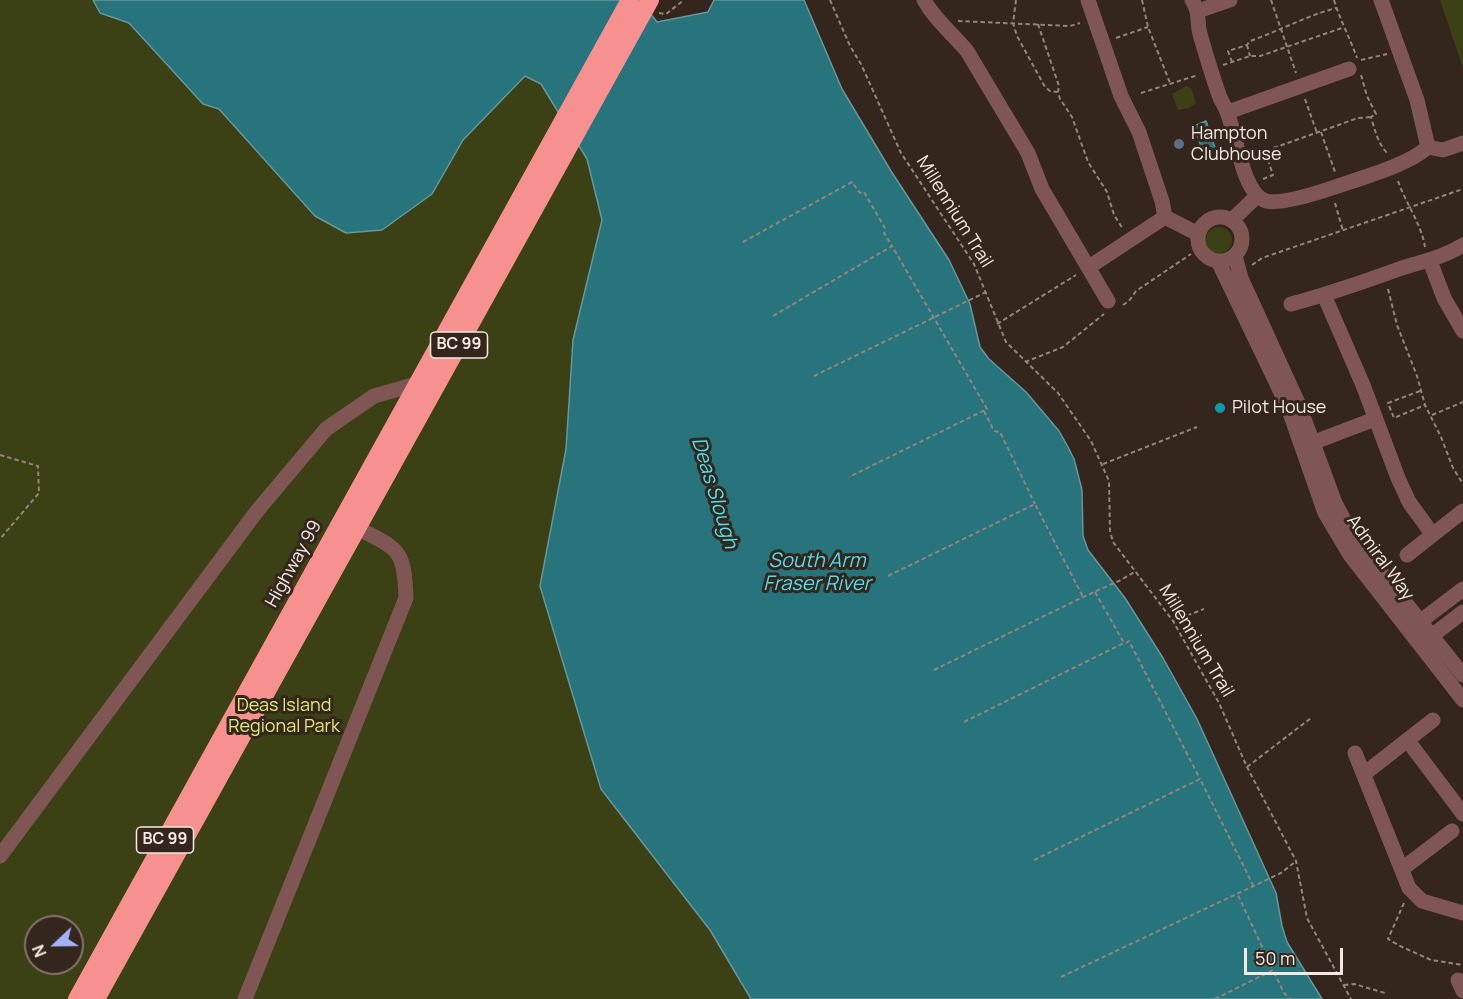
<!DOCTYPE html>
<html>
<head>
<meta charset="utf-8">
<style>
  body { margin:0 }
  #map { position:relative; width:1463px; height:999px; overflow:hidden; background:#34261c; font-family:Manrope,sans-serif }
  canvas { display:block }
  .north { position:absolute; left:24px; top:915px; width:60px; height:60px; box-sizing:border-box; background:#34261c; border:2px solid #81746c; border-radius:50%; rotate:248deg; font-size:16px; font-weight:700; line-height:24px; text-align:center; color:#f4eae3 }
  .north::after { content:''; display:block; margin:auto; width:21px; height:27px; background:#a2b2fd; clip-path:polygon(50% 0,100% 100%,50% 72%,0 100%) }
  .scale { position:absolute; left:1244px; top:948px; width:99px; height:27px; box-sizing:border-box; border:3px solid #f4eae3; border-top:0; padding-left:8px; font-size:18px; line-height:21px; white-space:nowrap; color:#f4eae3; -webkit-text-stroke:4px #34261c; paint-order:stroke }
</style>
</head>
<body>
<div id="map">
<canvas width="1463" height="999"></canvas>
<div class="north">N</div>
<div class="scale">50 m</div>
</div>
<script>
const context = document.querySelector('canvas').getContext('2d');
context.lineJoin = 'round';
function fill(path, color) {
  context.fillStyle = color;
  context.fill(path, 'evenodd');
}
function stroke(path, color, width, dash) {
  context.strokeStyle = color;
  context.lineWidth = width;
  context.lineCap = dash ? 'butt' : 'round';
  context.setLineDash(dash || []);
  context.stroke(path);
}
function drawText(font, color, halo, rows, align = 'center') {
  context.font = font + ' Manrope,sans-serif';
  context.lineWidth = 6;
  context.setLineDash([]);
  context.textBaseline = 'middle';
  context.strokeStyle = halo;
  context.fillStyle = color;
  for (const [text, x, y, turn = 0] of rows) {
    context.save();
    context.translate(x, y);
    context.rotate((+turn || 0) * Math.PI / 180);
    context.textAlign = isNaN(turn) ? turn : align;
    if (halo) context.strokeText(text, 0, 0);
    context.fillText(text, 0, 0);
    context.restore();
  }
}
fill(new Path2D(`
  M0,0h93l7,13 29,10 74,81 16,5 163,121 50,-36 31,-54 62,-64 16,8 46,75 15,61 -29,120 -7,109 144,481 41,69h-751zM36,927h36v36h-36z
  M1440,0h23v68z
  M1186,86l5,2 5,15 -7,5 -11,2 -6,-16z
  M1206 240a13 13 0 1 1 26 0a13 13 0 1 1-26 0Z`), '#3c4015');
const water = new Path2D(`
  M93,0h547l17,22 51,-10 6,-12h90l38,89 49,82 58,89 21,44 10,43 9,12 37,33 33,39 9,16 6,12 8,31 1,46 5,14 37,48 38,60 34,61 79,174 6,33 5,16 35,57h-571l-41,-69 -109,-141 -61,-203 26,-137 7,-109 29,-120 -15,-61 -46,-75 -16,-8 -62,64 -31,54 -50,36 -36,3 -31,-17 -96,-107 -16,-5 -74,-81 -29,-10z
  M1206,121l10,30 -12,4 -10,-29z`);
fill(water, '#28747c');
stroke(water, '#65979b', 1.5);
stroke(new Path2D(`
  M830,0l20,46 11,18 40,89 73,111 32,78 52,51 33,48 18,40 1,50 3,11 60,79 46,82 28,64 49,94 11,57 44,81
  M1016,0l-3,23 4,13 28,51 5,4 7,1
  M1142,0l6,27 22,56
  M1271,0l25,73
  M1334,0c6,20 16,38 23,58
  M659,13l7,1 18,-14
  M958,21l112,5 10,-3
  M1038,24l21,62 -1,6 2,7 12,18 16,45 19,30 7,23 9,14
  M1116,38l32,-11
  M1247,45l3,11
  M1361,60l26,-6
  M1232,62l-4,-11 19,-6 3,-4c29,-10 56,-25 86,-33
  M1223,65l27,-9h10l82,-28
  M1361,75l6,21 9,18 -5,3c4,14 7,26 16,36
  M1141,93l57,-18
  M1305,99l12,34
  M1321,132l14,40
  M1252,155l12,-4
  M1263,179l10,-4 -8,-24 93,-33 13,-1
  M1398,181c8,23 23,42 27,66
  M1335,203l8,28
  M743,242l109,-60 8,11 4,-1 21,36 -1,5 8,13
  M1252,265l10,-7 201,-69
  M1388,289l9,36 20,51 8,29 16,32 12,31 10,16
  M1123,305l6,-4 7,-10 55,-37
  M773,316l119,-70 95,163 -138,68
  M997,324l79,-49
  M1025,362l38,-15 41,-33
  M814,376l172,-84
  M1420,391l-32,12 6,15 31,-13
  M984,411l10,20 6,1 35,72
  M1432,415l31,-13
  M0,455l38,11 1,27 -39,46
  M1103,464l94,-37
  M888,576l147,-72 48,93
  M1173,621l31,-12
  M1126,643l3,-2 71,138
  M934,670l149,-73 38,-17 15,-9
  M964,722l160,-79 -29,-51
  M1247,767l64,-49
  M1034,860l166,-81 53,106
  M1404,903l-16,36 12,7 31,14 32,5
  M1274,972l10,21 7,6
  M1061,977l220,-104 14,-11
  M1344,985l10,-1 31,9
  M1215,999l58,-29 -36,-77`), '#91857d', 2, [4.5, 3]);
stroke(new Path2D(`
  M924,0c11,20 28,33 43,51l61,102 14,36 66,112
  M1088,0l33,96 18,36 23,69 3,16
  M1192,0c9,15 4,19 8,34 6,21 12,41 19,61 2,6 6,11 8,17 9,20 15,82 39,89 15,4 51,-8 66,-13 28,-10 75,-22 96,-41l15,3 20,-7
  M1381,0l36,100 11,47
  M1198,11l32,-11
  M1228,112l121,-43
  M1198 239a22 22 0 1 1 44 0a22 22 0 1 1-44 0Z
  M1232,220l25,-24
  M1235,256l6,22 58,127 36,98 11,21 15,23 102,128
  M1218,261l70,146 37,106 25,42 113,145
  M1430,261l14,37 19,33
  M1089,267l76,-50 33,17
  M1324,295l39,90 35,93 11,24 24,33
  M1291,304c38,-10 75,-23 111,-36 22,-7 42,-11 61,-23
  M1304,446l71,-27
  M1407,555l56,-44
  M1413,627l50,-38
  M1425,641l38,-29
  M1408,741l55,73
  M1355,753l54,135 13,13 41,12
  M1364,774l69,-54
  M0,856l257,-345 69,-82 48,-33 46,-13
  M1402,869l50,-38
  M1458,980l5,11
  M245,999l161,-401c-2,-49 -7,-49 -49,-70`), '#7f5654', 15);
stroke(new Path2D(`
  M77,999l553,-999
  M96,999l554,-999`), '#f6918f', 18);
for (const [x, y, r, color] of [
  [1179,144,6,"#5c6f8a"],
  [1220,408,6,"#0f9aa8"]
]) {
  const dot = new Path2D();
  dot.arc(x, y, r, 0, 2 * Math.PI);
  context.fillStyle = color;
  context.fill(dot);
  stroke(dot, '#34261c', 2);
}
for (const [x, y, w] of [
  [459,345,57],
  [165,840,57]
]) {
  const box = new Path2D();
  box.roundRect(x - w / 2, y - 13, w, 26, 4.5);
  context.fillStyle = '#34261c';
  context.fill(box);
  stroke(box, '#f4eae3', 1.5);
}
drawText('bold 16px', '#f4eae3', null, [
  ["BC 99",459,345],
  ["BC 99",165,840]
]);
drawText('18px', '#f4eae3', '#34261c', [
  ["Hampton",1191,134],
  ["Clubhouse",1191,155],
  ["Pilot House",1232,408]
], 'left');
drawText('18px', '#f4eae3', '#34261c', [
  ["Millennium Trail",954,212,58],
  ["Admiral Way",1380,558,54],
  ["Highway 99",294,564,-61],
  ["Millennium Trail",1196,641,59]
]);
drawText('18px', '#dfeb6a', '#34261c', [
  ["Deas Island",284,706],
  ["Regional Park",284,727]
]);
drawText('italic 20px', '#4edfee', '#34261c', [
  ["Deas Slough",714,493,73],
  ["South Arm",817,561],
  ["Fraser River",817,584]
]);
</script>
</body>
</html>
